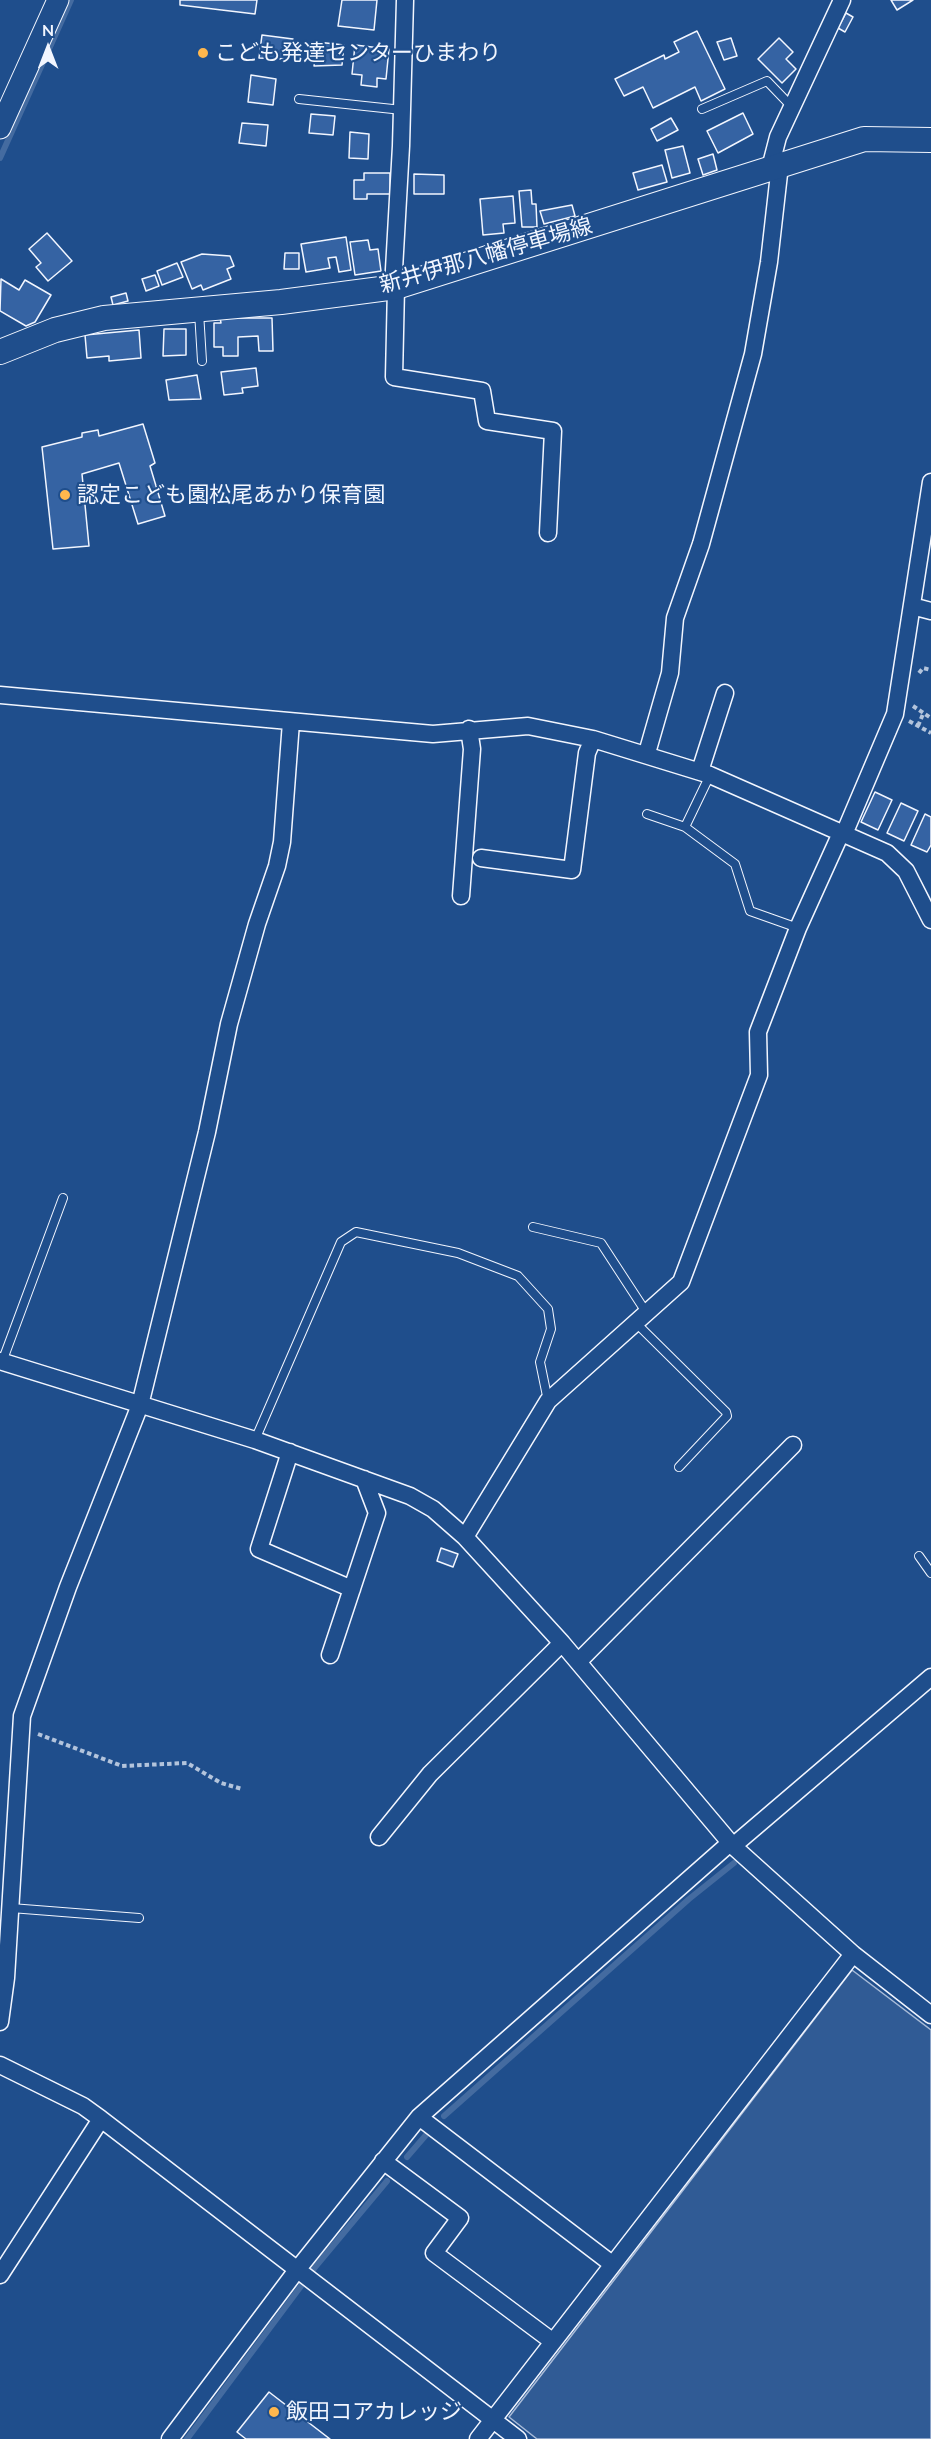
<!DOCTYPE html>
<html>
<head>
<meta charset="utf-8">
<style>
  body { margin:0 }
  #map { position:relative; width:931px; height:2439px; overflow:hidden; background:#1f4e8c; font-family:Mulish,sans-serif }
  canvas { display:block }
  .north { position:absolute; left:18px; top:18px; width:60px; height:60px; -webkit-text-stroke:4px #1f4e8c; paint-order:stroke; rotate:0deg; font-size:16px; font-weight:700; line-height:24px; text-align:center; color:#f2f6ff }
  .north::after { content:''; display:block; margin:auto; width:21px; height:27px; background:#f2f6ff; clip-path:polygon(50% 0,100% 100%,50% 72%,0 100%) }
</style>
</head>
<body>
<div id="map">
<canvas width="931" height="2439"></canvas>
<div class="north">N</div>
</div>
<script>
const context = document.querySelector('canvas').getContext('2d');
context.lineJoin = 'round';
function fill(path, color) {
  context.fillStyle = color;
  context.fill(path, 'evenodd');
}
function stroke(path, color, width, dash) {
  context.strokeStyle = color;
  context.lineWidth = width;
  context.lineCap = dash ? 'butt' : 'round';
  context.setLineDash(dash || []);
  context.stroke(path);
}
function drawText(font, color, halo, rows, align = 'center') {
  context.font = font + ' Mulish,"Noto Sans JP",sans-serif';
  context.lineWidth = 4.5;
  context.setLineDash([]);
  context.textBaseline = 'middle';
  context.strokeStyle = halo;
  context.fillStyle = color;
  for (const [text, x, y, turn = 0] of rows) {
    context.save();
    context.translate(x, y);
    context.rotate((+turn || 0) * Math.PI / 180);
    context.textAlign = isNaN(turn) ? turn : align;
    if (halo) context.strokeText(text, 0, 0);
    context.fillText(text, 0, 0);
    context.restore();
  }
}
const built = new Path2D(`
  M852,1970l79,60v409h-394l-28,-22z`);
fill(built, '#305b95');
stroke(built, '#a8bbd7', 1.5);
stroke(new Path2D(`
  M0,158l71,-158
  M444,2116l245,-217 45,-36
  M407,2157l19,-22
  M187,2439l129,-173 71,-85`), '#446ba0', 6);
const building = new Path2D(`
  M180,0h77l-2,14 -75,-9z
  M342,0h35l-3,30 -36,-4z
  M891,0h22l-16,10z
  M846,13l7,4 -8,15 -7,-4z
  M697,31l28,58 -24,12 -6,-14 -42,21 -10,-21 -19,9 -9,-17 49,-24 1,4 14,-7 -5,-10z
  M262,35l31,4 -2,13h-4l-1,7 -27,-1z
  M731,38l6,18 -13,4 -7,-18z
  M779,38l14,14 -7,7 10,10 -14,14 -24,-24z
  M317,42l27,3 -2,20 -28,1z
  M355,45l34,4 -3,30 -9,-1v9l-16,-2 1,-10 -10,-1z
  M251,75l25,4 -3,26 -25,-3z
  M743,113l10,21 -35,19 -11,-22z
  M311,114l24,2 -2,19 -24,-2z
  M671,118l7,12 -21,11 -6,-12z
  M242,123l26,2 -2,21 -27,-3z
  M350,132l19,2 -1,25 -19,-1z
  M683,146l7,27 -18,5 -7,-28z
  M713,154l4,16 -14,5 -5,-16z
  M662,165l5,17 -29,8 -5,-17z
  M364,173h26v21h-23v5h-13v-19h10z
  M414,174l30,1v19h-30z
  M531,190l1,14h4l1,23h-15l-3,-36z
  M513,196l2,27 -12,1 1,9 -21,2 -3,-36z
  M572,205l3,11 -31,8 -4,-13z
  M47,233l25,28 -24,20 -12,-14 5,-4 -12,-14z
  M346,237l5,33 -12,2 -3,-15 -8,1 2,10 -24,4 -5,-28z
  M368,240l2,10 8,-1 3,22 -26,4 -5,-33z
  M285,253h14v16h-15z
  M202,254l28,2 4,10 -7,3 4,10 -28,11 -2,-5 -9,4 -11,-27z
  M177,263l6,14 -21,8 -5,-14z
  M155,275l4,11 -13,5 -4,-12z
  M1,279l18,11 6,-10 26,15 -16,27 -9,4 -26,-15z
  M126,293l2,8 -15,4 -2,-8z
  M220,318h52l1,33h-14l-1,-15 -20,1v19h-15v-9h-9v-24h7z
  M164,329h22v26l-23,1z
  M139,330l2,28 -32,3v-5l-22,2 -2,-23z
  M256,368l2,18 -16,2 1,5 -19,2 -3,-23z
  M197,375l4,24 -32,1 -3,-20z
  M143,424l12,39 -5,3 15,50 -27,8 -19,-61 -37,11 7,72 -36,3 -11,-102 40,-10v-4l16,-3 1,6z
  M875,792l17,8 -14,30 -17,-8z
  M901,803l17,8 -14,30 -17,-8z
  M925,814l6,3v28l-4,7 -16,-7z
  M441,1548l17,6 -5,13 -16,-6z
  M269,2392l61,47h-84l-9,-7z`);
fill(building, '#3563a3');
stroke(building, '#f2f6ff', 1.5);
const service = new Path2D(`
  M299,99l103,11
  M702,109l65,-28 25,26
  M199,312l3,49
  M647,814l38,13 50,37 15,47 48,17
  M685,827l25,-52
  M533,1227l68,16 45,69
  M636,1323l90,89 1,4 -48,51
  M2,1362l61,-164
  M255,1440l86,-198 15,-10 102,21 60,23 30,33 3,20 -11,33 8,39
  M919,1556l12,17
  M11,1908l128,10`);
const minor = new Path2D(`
  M770,168l8,-31 64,-137
  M393,287l8,-141 4,-146
  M396,287l-2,90 88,14 5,30 66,10 -5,102
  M912,606l19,5
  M0,695l433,39 95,-8 65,13 117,36 177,78 19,18 25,49
  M647,753l23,-80 5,-55 26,-74 52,-190 16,-92 11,-97
  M700,771l25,-78
  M844,834l51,-120 36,-232
  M481,858l91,12 15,-117 6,-14
  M461,896l11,-147 -3,-20
  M0,1361l255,79 155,56 23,13 32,28 97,106 171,203 120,108 78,61
  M290,1452l-31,97 93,40
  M465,1537l83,-136 133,-119 78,-207 -1,-43 40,-104 43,-95
  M330,1655l47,-142 -13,-34
  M578,1662l215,-217
  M379,1837l51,-63 132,-131
  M733,1846l198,-169
  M0,2022l6,-44 16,-262 46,-129 72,-182 67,-273 22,-108 28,-100 20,-58 5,-24 9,-120
  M0,2065l83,41 18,13 417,320
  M419,2117l193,147
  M383,2161l77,57 -26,35 118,88
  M0,2275l101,-156
  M170,2439l127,-169 122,-153 311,-274
  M478,2439l375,-485`);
const tertiary = new Path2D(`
  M0,128l58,-128`);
const secondary = new Path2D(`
  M0,352l55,-22 49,-12 177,-16 115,-15 468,-148 67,1`);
stroke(service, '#f2f6ff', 10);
stroke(minor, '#f2f6ff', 19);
stroke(tertiary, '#f2f6ff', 23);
stroke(secondary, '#f2f6ff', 26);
stroke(new Path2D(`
  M919,673l4,-5 8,2
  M913,706l18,12
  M909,721l22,12
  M918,726l5,-12
  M38,1734l84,32 65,-3 34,20 21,6`), '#b3c4dc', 4, [4.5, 3]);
stroke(service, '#1f4e8c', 8);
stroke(minor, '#1f4e8c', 16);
stroke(tertiary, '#1f4e8c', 21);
stroke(secondary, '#1f4e8c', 24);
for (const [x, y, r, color] of [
  [203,53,6,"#ffb74d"],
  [65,495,6,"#ffb74d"],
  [274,2412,6,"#ffb74d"]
]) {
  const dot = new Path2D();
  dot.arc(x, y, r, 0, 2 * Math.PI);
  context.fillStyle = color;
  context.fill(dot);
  stroke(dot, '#1f4e8c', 2);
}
drawText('22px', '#f2f6ff', '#1f4e8c', [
  ["こども発達センターひまわり",215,53],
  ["認定こども園松尾あかり保育園",77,495],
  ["飯田コアカレッジ",286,2412]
], 'left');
drawText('22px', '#f2f6ff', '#1f4e8c', [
  ["新井伊那八幡停車場線",486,256,-16]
]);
</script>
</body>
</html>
